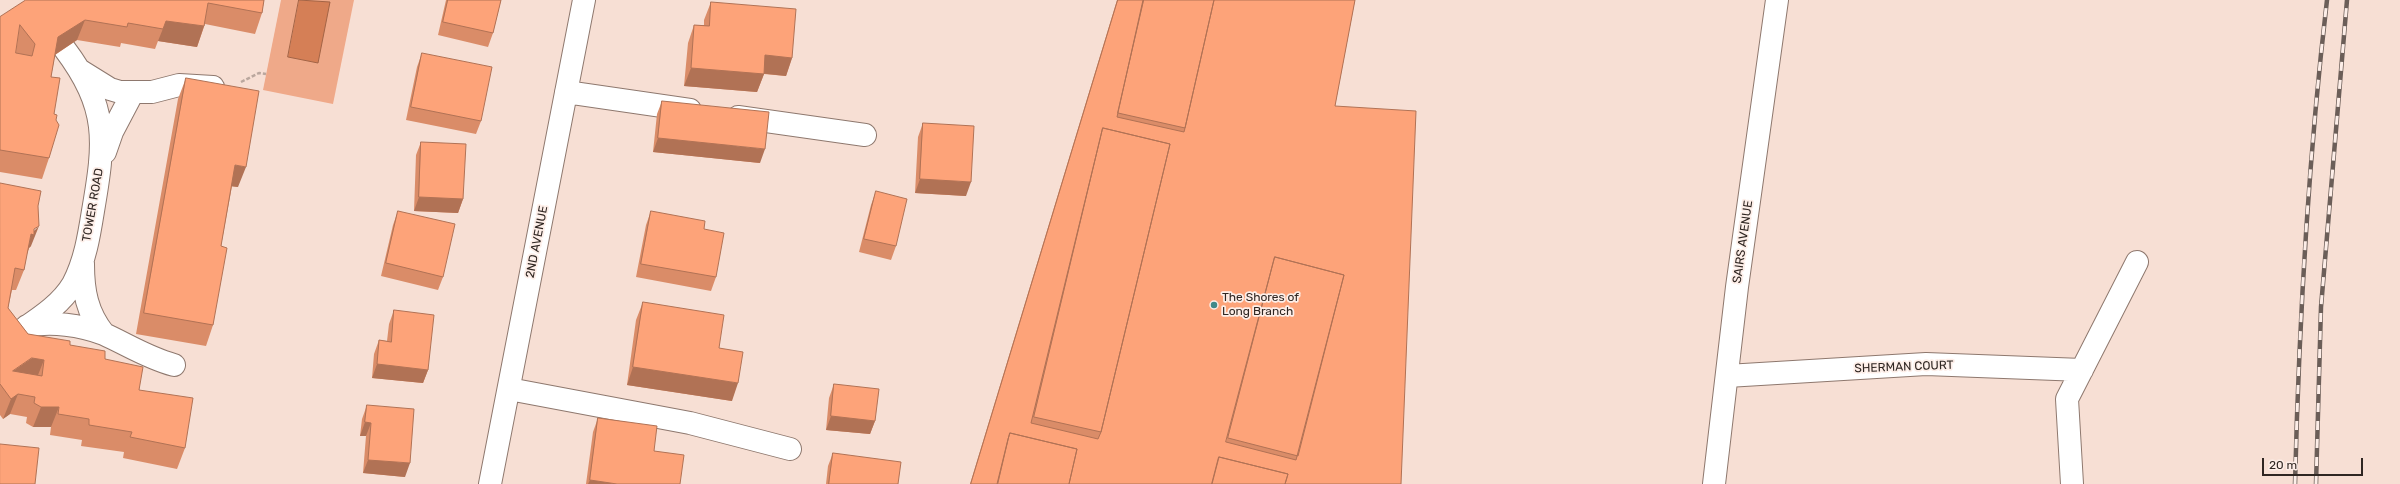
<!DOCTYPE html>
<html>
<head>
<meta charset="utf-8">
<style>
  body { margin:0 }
  #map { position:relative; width:2400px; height:484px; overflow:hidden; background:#f7dfd4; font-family:Rubik,sans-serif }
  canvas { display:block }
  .scale { position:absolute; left:2262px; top:458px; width:101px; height:18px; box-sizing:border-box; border:2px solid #2f2622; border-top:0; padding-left:5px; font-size:12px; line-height:14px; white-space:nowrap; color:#2f2622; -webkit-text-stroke:3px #fdeee8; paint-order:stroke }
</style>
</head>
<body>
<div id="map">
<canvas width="2400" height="484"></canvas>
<div class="scale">20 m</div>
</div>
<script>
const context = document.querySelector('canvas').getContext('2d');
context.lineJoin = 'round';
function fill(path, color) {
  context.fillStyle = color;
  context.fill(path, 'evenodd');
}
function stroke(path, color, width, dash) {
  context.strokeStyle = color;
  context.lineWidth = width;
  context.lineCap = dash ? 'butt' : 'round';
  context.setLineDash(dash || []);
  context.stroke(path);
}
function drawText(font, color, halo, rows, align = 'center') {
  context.font = font + ' Rubik,sans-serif';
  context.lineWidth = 3.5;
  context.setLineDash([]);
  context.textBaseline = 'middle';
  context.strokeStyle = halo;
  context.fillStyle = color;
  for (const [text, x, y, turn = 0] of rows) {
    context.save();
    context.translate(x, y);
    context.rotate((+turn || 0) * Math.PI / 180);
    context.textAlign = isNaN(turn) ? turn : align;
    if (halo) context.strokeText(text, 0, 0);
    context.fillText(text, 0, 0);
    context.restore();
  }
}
fill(new Path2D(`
  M281,0h73l-21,104 -70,-14z`), '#efa989');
const water = new Path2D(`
  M299,0l31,2 -12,61 -30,-6z`);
fill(water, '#d57f56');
stroke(water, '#a36446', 1);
const minor = new Path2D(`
  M81,71l29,18 10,3h32l27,-7 34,2
  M566,92l124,18
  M738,117l127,18
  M105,152l7,-20 20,-38
  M83,264c0,27 4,49 21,70
  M27,326c24,-5 54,-1 77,8 24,11 44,24 70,31
  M9,339c22,-16 50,-31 64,-55 12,-23 16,-48 20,-73 12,-70 16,-103 -29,-163
  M1727,376l199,-12 156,6
  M509,389l181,34 100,26
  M490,484l94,-484
  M1714,484l23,-197 40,-287
  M2072,484l-5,-85 70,-137`);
stroke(minor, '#8e786e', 24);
stroke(new Path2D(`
  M241,82l18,-9 7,1`), '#baa79e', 2.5, [4, 2]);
stroke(minor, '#fff', 22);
const rail = new Path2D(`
  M2295,484c4,-162 13,-323 32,-484
  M2316,484l5,-177 26,-307`);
stroke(rail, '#6b5e58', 4.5);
stroke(rail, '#fdeee8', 3, [9]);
fill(new Path2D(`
  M26,0h238l-2,13 -7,21 -50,-10 -8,23 -39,-6 -3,8 -34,-6 -1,4 -43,-7 -22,15 -4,22 3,37 -5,44 -7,21 -42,-7v-155z
  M446,0h55l-8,33 -5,14 -50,-12z
  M1117,0h238l-20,106 66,378h-431z
  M711,2l81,56 -6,18 -22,-2 -7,18 -73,-6 4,-43 6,-18h10v-5z
  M422,53l59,68 -5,13 -70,-14 11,-53z
  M186,78l52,109 -6,-1 -11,60 -8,79 -7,21 -70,-12 42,-235z
  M662,101l98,62 -107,-11 4,-38z
  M923,123l43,73 -51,-3 3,-56z
  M421,142l42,57 -5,14 -44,-2 2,-56z
  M0,183l31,63 -2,2 -2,6 -3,16 -8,20h-4l-4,18 20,26 42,11 35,14 34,31 46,58 -8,21 -54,-11 1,-6 -43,-6 1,-6 -32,-5 1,-8h-18l-7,-4 1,-6 -17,-3 -7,5 -3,-4z
  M876,191l20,55 -5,14 -32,-8 12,-47z
  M398,211l45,66 -5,13 -57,-14 12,-51z
  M651,211l65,66 -5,14 -75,-14 10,-52z
  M643,302l76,46 13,53 -105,-16 9,-65z
  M394,310l34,60 -5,13 -51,-5 2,-24 5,-14 8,1 2,-17z
  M834,384l41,37 -5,13 -44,-4 3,-32z
  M367,405l38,72 -42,-4 3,-37h-6l2,-17z
  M598,418l56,33 26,33h-94l7,-52z
  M833,453l65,31h-72l2,-18z`), '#da8c68');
fill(new Path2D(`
  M85,20l-8,20 -27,18 8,-21z
  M166,21l38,5 -7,21 -39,-6z
  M765,55l27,3 -6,18 -28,-3z
  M691,68l73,6 -7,18 -73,-6z
  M658,138l107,11 -5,14 -107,-11z
  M235,165l11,2 -8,20 -10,-1z
  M920,179l51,3 -5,14 -51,-3z
  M419,197l44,2 -5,14 -44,-2z
  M39,226l-8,20 -2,2 -3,7 5,-21z
  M32,358l12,2 -8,20 -23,-9z
  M377,364l51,6 -5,13 -51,-5z
  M633,367l105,16 -6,18 -105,-16z
  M18,394l-8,20 -7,5 8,-20z
  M41,407h18l-8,20h-18z
  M831,416l44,5 -5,13 -44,-4z
  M365,422l6,1 -5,13h-6z
  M368,460l42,3 -5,14 -42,-4z
  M590,480l27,4h-29z`), '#b17255');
const building = new Path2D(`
  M26,0h238l-2,13 -54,-10 -4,23 -38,-5 -3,8 -35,-6 -1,4 -42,-7 -27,17 -7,40 9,1 -6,36 3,1 -1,5 3,5 -10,33 -49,-8v-133zM20,25l15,19 -3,12 -16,-3z
  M448,0h53l-8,33 -50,-11z
  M1118,0h25l-26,117 67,15 1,-4 29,-128h141l-20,106 81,5 -15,373h-116l3,-10 -69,-17 -7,27h-143l8,-35 -67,-16 -2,6 -11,45h-26zM1103,128l67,16 -69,288 -3,7 -67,-16 70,-288zM1275,257l69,18 -48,185 -70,-18z
  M1144,0h70l-29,128 -67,-15z
  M711,2l85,7 -4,49 -27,-3 -1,19 -73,-6 3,-43 15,1z
  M422,53l70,14 -11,54 -70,-14z
  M186,78l73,13 -13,76 -11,-2 -14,81 6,2 -14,77 -69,-12z
  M662,101l107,11 -4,37 -107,-11z
  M923,123l51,3 -3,56 -51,-3z
  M1103,128l67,16 -69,288 -67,-15z
  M421,142l45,2 -3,55 -44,-2z
  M0,183l41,8 -3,15 1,20 -5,3v6l-3,-1 -7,36 -9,-2 -7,40 20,26 42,7v4l35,6v8l38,8 -4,23 54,8 -8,50 -55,-11 2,-5 -43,-7v-6l-31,-5 1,-7h-18l-7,-4 1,-6 -17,-3 -7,5 -11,-15zM32,358l12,2 -2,16 -29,-5z
  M876,191l31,8 -11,47 -32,-7z
  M398,211l57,13 -12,53 -57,-14z
  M651,211l54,10 -1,8 20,4 -8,44 -75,-13z
  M1275,257l69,18 -46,181 -70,-18z
  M643,302l81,13 -5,33 24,4 -5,31 -105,-16z
  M394,310l40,5 -6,55 -51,-6 2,-24 12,2z
  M834,384l45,5 -4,32 -44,-5z
  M367,405l47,4 -4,54 -42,-3 3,-37 -6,-1z
  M598,418l59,8 -3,25 30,4 -4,29h-63l-27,-4z
  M1010,433l67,16 -8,35h-71z
  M0,444l39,4 -4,36h-35z
  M833,453l68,9 -3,22h-69z
  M1219,457l69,17 -3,10h-73z`);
fill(building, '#fda379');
stroke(building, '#b17255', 1);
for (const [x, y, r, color] of [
  [1214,305,4,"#418989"]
]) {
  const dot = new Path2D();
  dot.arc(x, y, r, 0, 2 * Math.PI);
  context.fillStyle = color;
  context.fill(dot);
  stroke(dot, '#fdeee8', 1.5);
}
drawText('12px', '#2f2622', '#fdeee8', [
  ["TOWER ROAD",93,205,-80],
  ["2ND AVENUE",537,242,-79],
  ["SAIRS AVENUE",1743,242,-82],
  ["SHERMAN COURT",1904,367,-2]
]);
drawText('12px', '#2f2622', '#fdeee8', [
  ["The Shores of",1222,298],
  ["Long Branch",1222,312]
], 'left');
</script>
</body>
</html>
